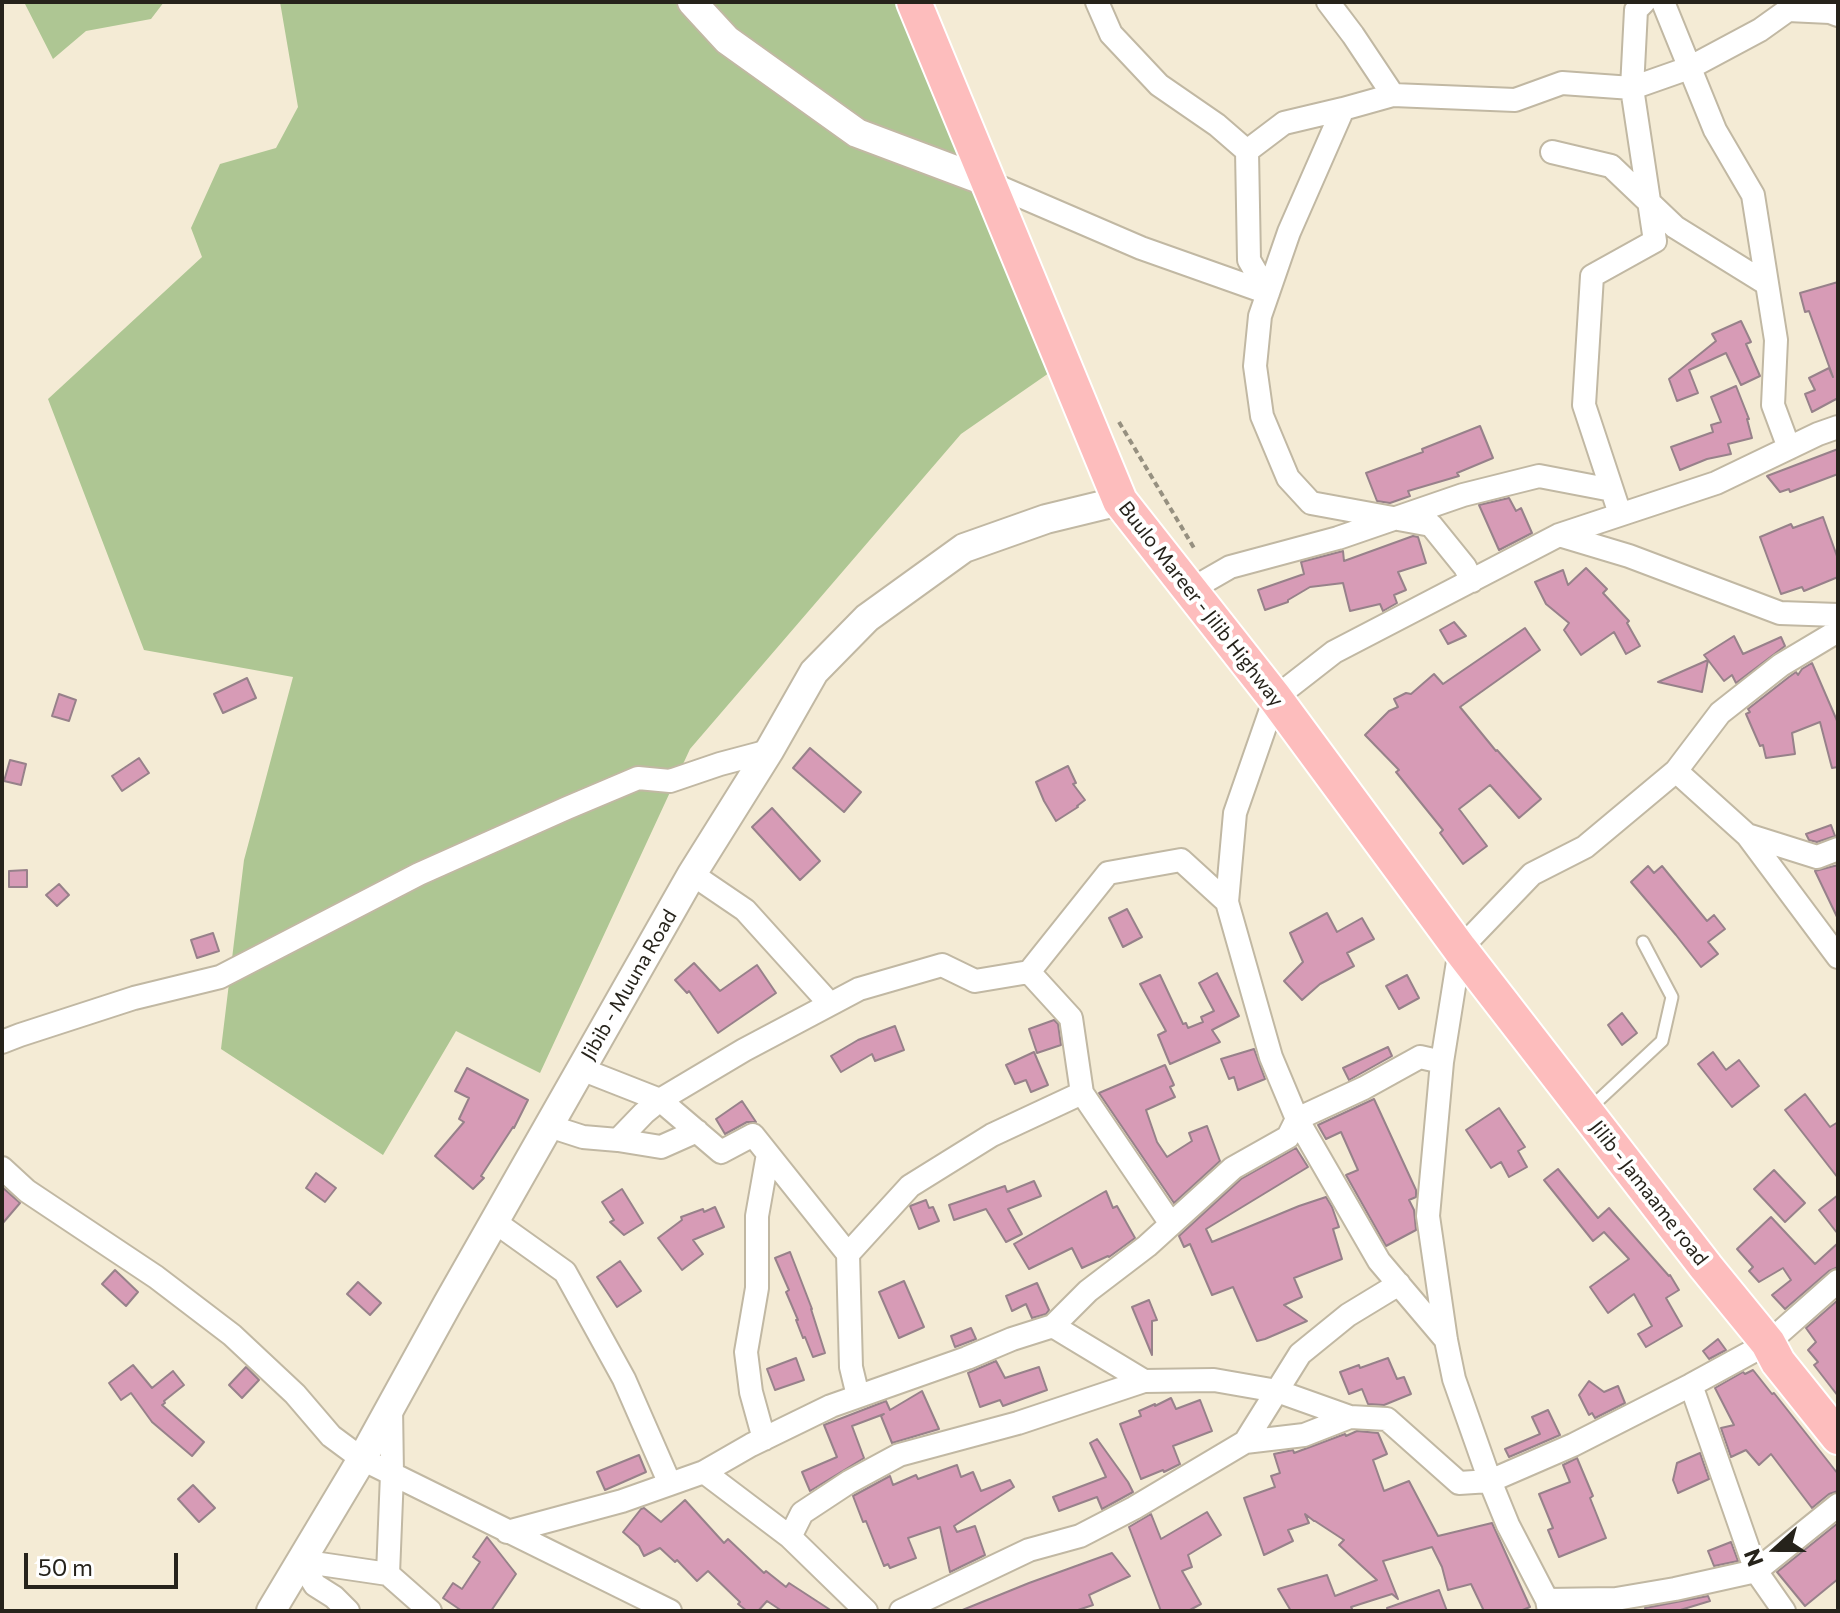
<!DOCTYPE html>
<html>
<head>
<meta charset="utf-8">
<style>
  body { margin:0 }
  #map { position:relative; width:1840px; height:1613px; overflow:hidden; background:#f4ebd5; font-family:Commissioner,sans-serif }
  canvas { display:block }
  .frame { position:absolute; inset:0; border:4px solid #26231b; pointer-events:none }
  .north { position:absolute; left:1736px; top:1509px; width:80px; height:80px; -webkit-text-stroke:6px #fff; paint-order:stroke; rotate:249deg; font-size:22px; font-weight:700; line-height:32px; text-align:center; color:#26231b }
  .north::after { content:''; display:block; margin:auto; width:28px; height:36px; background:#26231b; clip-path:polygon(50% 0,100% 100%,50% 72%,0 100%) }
  .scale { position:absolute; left:24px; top:1553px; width:154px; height:36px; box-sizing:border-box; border:4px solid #26231b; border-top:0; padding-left:10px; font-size:24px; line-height:28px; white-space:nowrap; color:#26231b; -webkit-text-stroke:6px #fff; paint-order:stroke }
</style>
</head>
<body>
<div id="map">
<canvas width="1840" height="1613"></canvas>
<div class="frame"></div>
<div class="north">N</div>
<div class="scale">50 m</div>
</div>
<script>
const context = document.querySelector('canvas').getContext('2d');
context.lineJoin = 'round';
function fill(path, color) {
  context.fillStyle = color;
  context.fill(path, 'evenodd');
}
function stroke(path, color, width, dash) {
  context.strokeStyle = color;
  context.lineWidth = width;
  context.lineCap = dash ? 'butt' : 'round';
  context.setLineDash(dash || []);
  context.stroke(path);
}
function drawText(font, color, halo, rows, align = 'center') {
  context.font = font + ' Commissioner,sans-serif';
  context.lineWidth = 8;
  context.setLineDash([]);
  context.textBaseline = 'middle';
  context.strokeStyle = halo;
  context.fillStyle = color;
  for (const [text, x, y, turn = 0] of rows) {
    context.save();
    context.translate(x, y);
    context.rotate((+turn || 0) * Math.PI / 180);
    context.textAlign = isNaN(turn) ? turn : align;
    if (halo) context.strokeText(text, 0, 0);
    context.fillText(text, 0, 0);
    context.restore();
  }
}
fill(new Path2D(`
  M24,2h140l-13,17 -65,12 -33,28z
  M280,2h616l153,371 -88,61 -271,315 -150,324 -84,-42 -73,124 -162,-106 23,-189 49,-183 -149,-27 -96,-251 154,-142 -11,-29 29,-64 56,-16 22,-41z`), '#aec693');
const building = new Path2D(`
  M1838,282v116l-26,14 -7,-18 10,-4 -6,-12 20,-10 4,9 -24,-66 -4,1 -5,-19z
  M1741,321l10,21 -5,2 14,32 -19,9 -15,-32 -37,17 9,23 -21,8 -8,-22 47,-38 -4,-7z
  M1736,386l13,33h-2l5,19 -24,6 3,10 -24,5 -27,11 -9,-23 42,-15 -2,-7 10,-3 -10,-25z
  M1480,426l13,32 -36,15 2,3 -51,15 2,5 -20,7 -13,-2 -11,-28 57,-21 -1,-3z
  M1838,449v25l-48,18 -1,-3 -9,3 -13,-16z
  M1509,498l7,13 5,-3 11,25 -33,17 -20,-45z
  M1823,517l15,42v18l-34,14 -2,-4 -21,7 -21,-57 31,-13 2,4z
  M1413,536l5,1 8,26 -28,9 8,18 -12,5 3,8 -14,8 -3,-7 -30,7 -7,-28 -33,4 -22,13v2l-23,8 -7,-20 46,-16 -3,-12 42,-11 1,10z
  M1586,568l21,21 -4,4 26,28 -2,2 13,23 -14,8 -12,-22 -33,23 -17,-25 5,-7 -23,-19 -11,-22 28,-12 5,15z
  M1454,622l12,14 -18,8 -8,-14z
  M1525,628l15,22 -80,57 36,44 1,-1 44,49 -22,19 -29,-33 -31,24 28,37 -24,18 -23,-31 3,-3 -47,-58 3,-2 -34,-35 24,-24 9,-4 -4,-8 12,-6 5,1 23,-20 9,10z
  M1734,636l9,18 38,-17 4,9 -49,37 -4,-8 -8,6 -16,-21 -6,32 -44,-10 50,-22 -4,-5z
  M1812,663l26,60v44l-6,1 -12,-46 -28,11 3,21 -29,4 -3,-13 -3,1 -14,-32 4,-2 -2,-3 41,-32 7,-5 2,3 4,-6z
  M247,678l9,20 -33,15 -9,-19z
  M59,694l17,6 -7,21 -17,-5z
  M810,748l51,44 -17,20 -51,-44z
  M139,758l10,15 -27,18 -10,-15z
  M10,760l16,4 -5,21 -17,-4z
  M1068,766l8,17 -3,1 12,16 -8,6 1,1 -22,14 -12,-20 -8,-19z
  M772,808l48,53 -20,19 -48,-53z
  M1831,825l4,11 -18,6 -8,-2 -3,-6z
  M1838,865v54l-23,-48z
  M1648,866l6,7 8,-7 45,55 7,-6 11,14 -17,13 10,12 -17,13 -25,-32 -45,-53z
  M27,870v17h-18v-16z
  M59,884l10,11 -12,11 -11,-11z
  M1127,909l15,28 -19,10 -14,-29z
  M1327,913l10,19 25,-14 12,21 -27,14 7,13 -34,18 -18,16 -18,-19 19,-19 -13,-29z
  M213,933l6,18 -22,7 -6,-18z
  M694,963l26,28 37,-26 19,28 -58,40 -29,-42 -2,2 -12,-13z
  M1217,973l22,43 -27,14 8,12 -50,22 -12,-29 8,-4 -26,-47 20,-9 23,49 3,-1 2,5 15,-6 -2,-5 13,-6 -15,-28z
  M1407,975l12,23 -20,11 -13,-23z
  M1622,1013l15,20 -15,12 -14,-20z
  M1054,1020l4,4 3,21 -24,8 -8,-24z
  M895,1026l9,24 -29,11 -3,-7 -31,18 -10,-16 27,-16z
  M1388,1047l4,9 -43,24 -6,-12z
  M1254,1049l11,30 -27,11 -4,-13 -5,2 -8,-20z
  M1034,1052l14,33 -17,7 -5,-12 -11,4 -9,-19z
  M1713,1052l13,18 13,-10 20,26 -27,21 -34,-43z
  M1165,1065l9,20 -4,2 5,10 -29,13 11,32 10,15 25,-16 -3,-8 18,-7 13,35 -46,42 -75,-110z
  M467,1068l61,32 -14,28 -1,-1 -32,49 3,2 -11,11 -38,-33 29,-34 -5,-3 10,-21 -14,-7z
  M1805,1094l25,33 8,-5v56l-53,-68z
  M1374,1099l42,91v7l-7,3 5,10 2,20 -30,16 -40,-71 12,-5 -17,-38 -15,7 -8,-14z
  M742,1101l14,21h-9l-22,12 -9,-15z
  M1499,1108l26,39 -7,4 9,16 -18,10 -8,-15 -10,6 -25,-38z
  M1296,1148l12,19 -102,62 6,13 87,-36 27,-9 6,10 7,20 -6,2 9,30 -48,19 8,19 -18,8 23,16 -42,18 -8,2 -24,-54 -21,8 -22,-51 -6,3 -5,-11 62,-57z
  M1558,1169l40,49 11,-10 60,68 1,-1 9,15 -13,8 16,28 -36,21 -8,-13 14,-8 -18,-32 -26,19 -18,-26 39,-28 -25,-27 -11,9 -49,-61z
  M1774,1170l31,33 -20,19 -31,-33z
  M316,1173l20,15 -11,14 -19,-14z
  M1034,1181l7,15 -33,13 14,25 -16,8 -20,-33 -32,11 -5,-15 56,-19 2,6z
  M2,1187l18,16 -18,21z
  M622,1189l21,34 -19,12 -14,-13 4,-2 -12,-18z
  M1106,1191l7,17 4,-2 18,32 -26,19 -1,-1 -26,12 -10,-20 -43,21 -15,-25z
  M1838,1195v39l-19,-24z
  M926,1200l3,8 4,-1 6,14 -20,8 -9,-23z
  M715,1207l9,20 -31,13 10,14 -21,16 -24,-32 24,-18 -1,-3 22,-8 1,3z
  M1771,1217l44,47 23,-21v24l-9,4 -44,38 -13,-14 19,-15 -8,-12 -24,14 -10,-11 4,-4 -16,-18z
  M790,1252l22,57h-1l14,44 -12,4 -8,-20 -2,1 -7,-18h2l-12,-28 3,-2 -14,-32z
  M620,1261l21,30 -24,16 -20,-30z
  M115,1270l23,22 -12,14 -24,-22z
  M904,1281l20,46 -25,11 -20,-46z
  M358,1282l23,21 -11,12 -23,-21z
  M1037,1283l12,27 -3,4 -14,4 -6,-14 -14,7 -6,-15z
  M1149,1300l8,20 -5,1v34l-20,-48z
  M1838,1300v96l-24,-31 4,-3 -10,-12 8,-8 -10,-14z
  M971,1328l5,11 -21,8 -4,-11z
  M1718,1339l8,11 -17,9 -6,-8z
  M796,1358l8,22 -29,10 -8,-21z
  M1388,1358l9,21 7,-2 7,17 -27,11 -16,-1 -6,-15 -13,5 -9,-22 19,-7 1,3z
  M996,1361l9,17 34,-11 8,23 -44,16 -3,-6 -20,7 -12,-34z
  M133,1365l19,23 21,-17 11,14 -20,16 1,2 -3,2 42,37 -12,14 -40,-34 -21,-29 -10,7 -12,-17z
  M246,1367l13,13 -17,18 -13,-13z
  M1753,1370l19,24 2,-1 64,81v17l-9,3 -17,14 -41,-54 -12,11 -13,-15 -15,7 -10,-29 13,-3 -19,-37 28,-16 2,2z
  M1589,1381l15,11 14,-6 7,17 -30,15 -3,-5 -3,2 -10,-20z
  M922,1391l17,38 -47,14 -11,-27 3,-2 -32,12 12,32 -54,33 -8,-19 35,-15 -13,-32 62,-24 4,9z
  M1171,1398l5,11 24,-9 12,31 -39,15 7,18 -16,8 -1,-2 -22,9 -21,-55 21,-8 -2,-5 16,-7v2z
  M1548,1410l12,25 -51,22 -4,-8 35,-15 -8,-17z
  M1357,1431l21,2 9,21 -14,6 11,31 25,-10 29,55 54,-13 38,84 -10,4h-36l-13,-27 -23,6 -6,-23 -10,-20 -49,14 15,38 -6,-5 -41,13 2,4h-62l-13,-22 49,-14 8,21 42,-16 -38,-35 5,-5 -29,-19h-1l-9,-7 4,9 -21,7 5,11 -29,14 -20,-57 31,-11 -4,-11 9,-3 -6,-19 19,-4 1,3 51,-19 1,2z
  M1097,1439l31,43 5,10 -31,17 -5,-12 -38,14 -6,-14 53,-20 -16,-34z
  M1700,1453l9,26 -31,14 -5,-13 4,-17z
  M639,1455l7,17 -41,18 -8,-18z
  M1577,1458l16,38 -3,2 16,40 -47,19 -11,-27 5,-2 -14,-34 31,-12 -7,-17z
  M957,1465l4,12 12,-5 8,19 29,-11 4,7 -60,39 3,6 18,-6 10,29 -35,17 -10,-45 -32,11 8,20 -26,10 -2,-4 -4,2 -18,-45 -3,1 -10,-26 37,-20 3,9 23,-10 2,4z
  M193,1485l22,23 -16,14 -21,-23z
  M685,1500l39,43 4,-4 36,34 2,-2 20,16 3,-4 43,28h-50l-15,-10 -9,10h-11l-9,-7 2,-2 -32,-31 -11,10 -20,-21 -2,2 -15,-14 -16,8 -5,-10 -16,-14 18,-23 3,-1 17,14z
  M1207,1512l14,23 -33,20 4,12 -10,4 19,33 -13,7h-27l-32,-84 22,-13 10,25z
  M1838,1523v56l-33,27 -28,-34z
  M487,1537l29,37 -25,37h-29l-19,-13 10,-15 9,6 18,-27 -7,-5z
  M1731,1542l7,19 -24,5 -6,-15z
  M1112,1553l18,23 -41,19 4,10 -18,6h-115l69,-28z
  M1439,1590l8,21h-59l-1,-3z
  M1708,1596l2,5 -33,10h-31l-1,-3z`);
fill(building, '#d79bb6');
stroke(building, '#97818a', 2);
const service = new Path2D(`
  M1589,1109l73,-68 10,-44 -29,-55`);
const minor = new Path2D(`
  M1097,2l14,32 48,51 58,40 30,26
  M1328,2l25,33 40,60
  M1663,2l52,128 38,65 23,145 -3,65 16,43
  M1552,152l59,14 64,61 92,57
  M990,183l151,65 127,45
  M1268,293l-19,-33 -2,-109 37,-28 59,-14
  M1620,514l-36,-109 8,-129 63,-35 -23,-153 4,-78 8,-8
  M1559,535l70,21 151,57 58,2
  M1472,581l-7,-14 -34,-42 -120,-22 -23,-25 -26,-62 -7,-50 5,-50 29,-84 54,-123 50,-14 122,5 47,-17 70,5 57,-20 71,-38 28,-20 42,2 8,3
  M1190,590l40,-23 108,-29 125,-43 76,-19 73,14
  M1676,771l71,64 70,22 21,-8
  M1747,835l91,122
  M692,874l53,36 85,94
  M1029,972l42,46 11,75 89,131
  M2,1042l18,-7 114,-37 86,-21 199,-103 148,-66 71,-30 32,3 50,-17 49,-13
  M581,1069l79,31 84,-50 115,-61 83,-24 33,16 54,-9 79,-99 73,-13 46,42
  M549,1126l34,11 35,3 43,7 36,-16
  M618,1140l26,-27 16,-13 61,52 32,-17 95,119
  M2,1168l25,23 129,86 76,58 63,59 36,42 31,23 308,152
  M495,1222l70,50 59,107 46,105
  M1053,1326l91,55
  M1446,1340l-67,-79 -82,-142 -26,-62 -44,-155 8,-89 40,-115 59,-46 225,-117 157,-52 102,-49 20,-7
  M1691,1385l65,186 28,40
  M858,1396l-7,-29 -3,-113 62,-68 82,-51 90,-42
  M391,1406l1,68 -4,100 42,37
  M764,1439l-13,-47 -5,-40 11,-64v-72l11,-62
  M1245,1442l55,-88 48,-39 51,-31
  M704,1472l86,65 76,74
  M507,1532l115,-31 82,-29 47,-27 80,-39 136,-48 45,-19 41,-13 35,-35 59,-45 86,-78 55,-31 9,-18 67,-31 56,-31 22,5
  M790,1537l12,-24 47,-31 50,-27 119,-32 126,-42 70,-1 63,11 73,26
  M300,1561l88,13
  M300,1561l15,24 19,12 14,14
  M1547,1600l69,-1 59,-10 81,-18 82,-66
  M901,1611l128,-61 51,-14 54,-28 111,-66 59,-7 46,-18 37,2 72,64 31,-2 83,-36 118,-60 77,-42 70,-62
  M1549,1611l-2,-11 -39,-75 -18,-44 -36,-102 -8,-39 -18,-124 14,-154 18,-113 72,-75 53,-27 91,-76 44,-58 61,-48 57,-34`);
const tertiary = new Path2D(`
  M692,2l35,38 130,93 133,50
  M271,1611l91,-152 86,-156 244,-429 77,-123 45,-79 53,-54 97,-70 82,-29 74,-18`);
const primary = new Path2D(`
  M914,2l206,499 155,197 185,251 246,318 62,76 10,19 60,75`);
stroke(service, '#c1b8a3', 15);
stroke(minor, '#c1b8a3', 26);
stroke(tertiary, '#c1b8a3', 32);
stroke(primary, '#fff', 38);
stroke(new Path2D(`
  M1119,422l75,126`), '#969080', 4, [6, 4]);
stroke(service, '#fff', 11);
stroke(minor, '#fff', 22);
stroke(tertiary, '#fff', 28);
stroke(primary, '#fdbdbd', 34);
drawText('20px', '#26231b', '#fff', [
  ["Buulo Mareer - Jilib Highway",1201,604,52],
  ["Jibib - Muuna Road",629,985,-60],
  ["Jilib - Jamaame road",1649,1193,52]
]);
</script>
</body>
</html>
